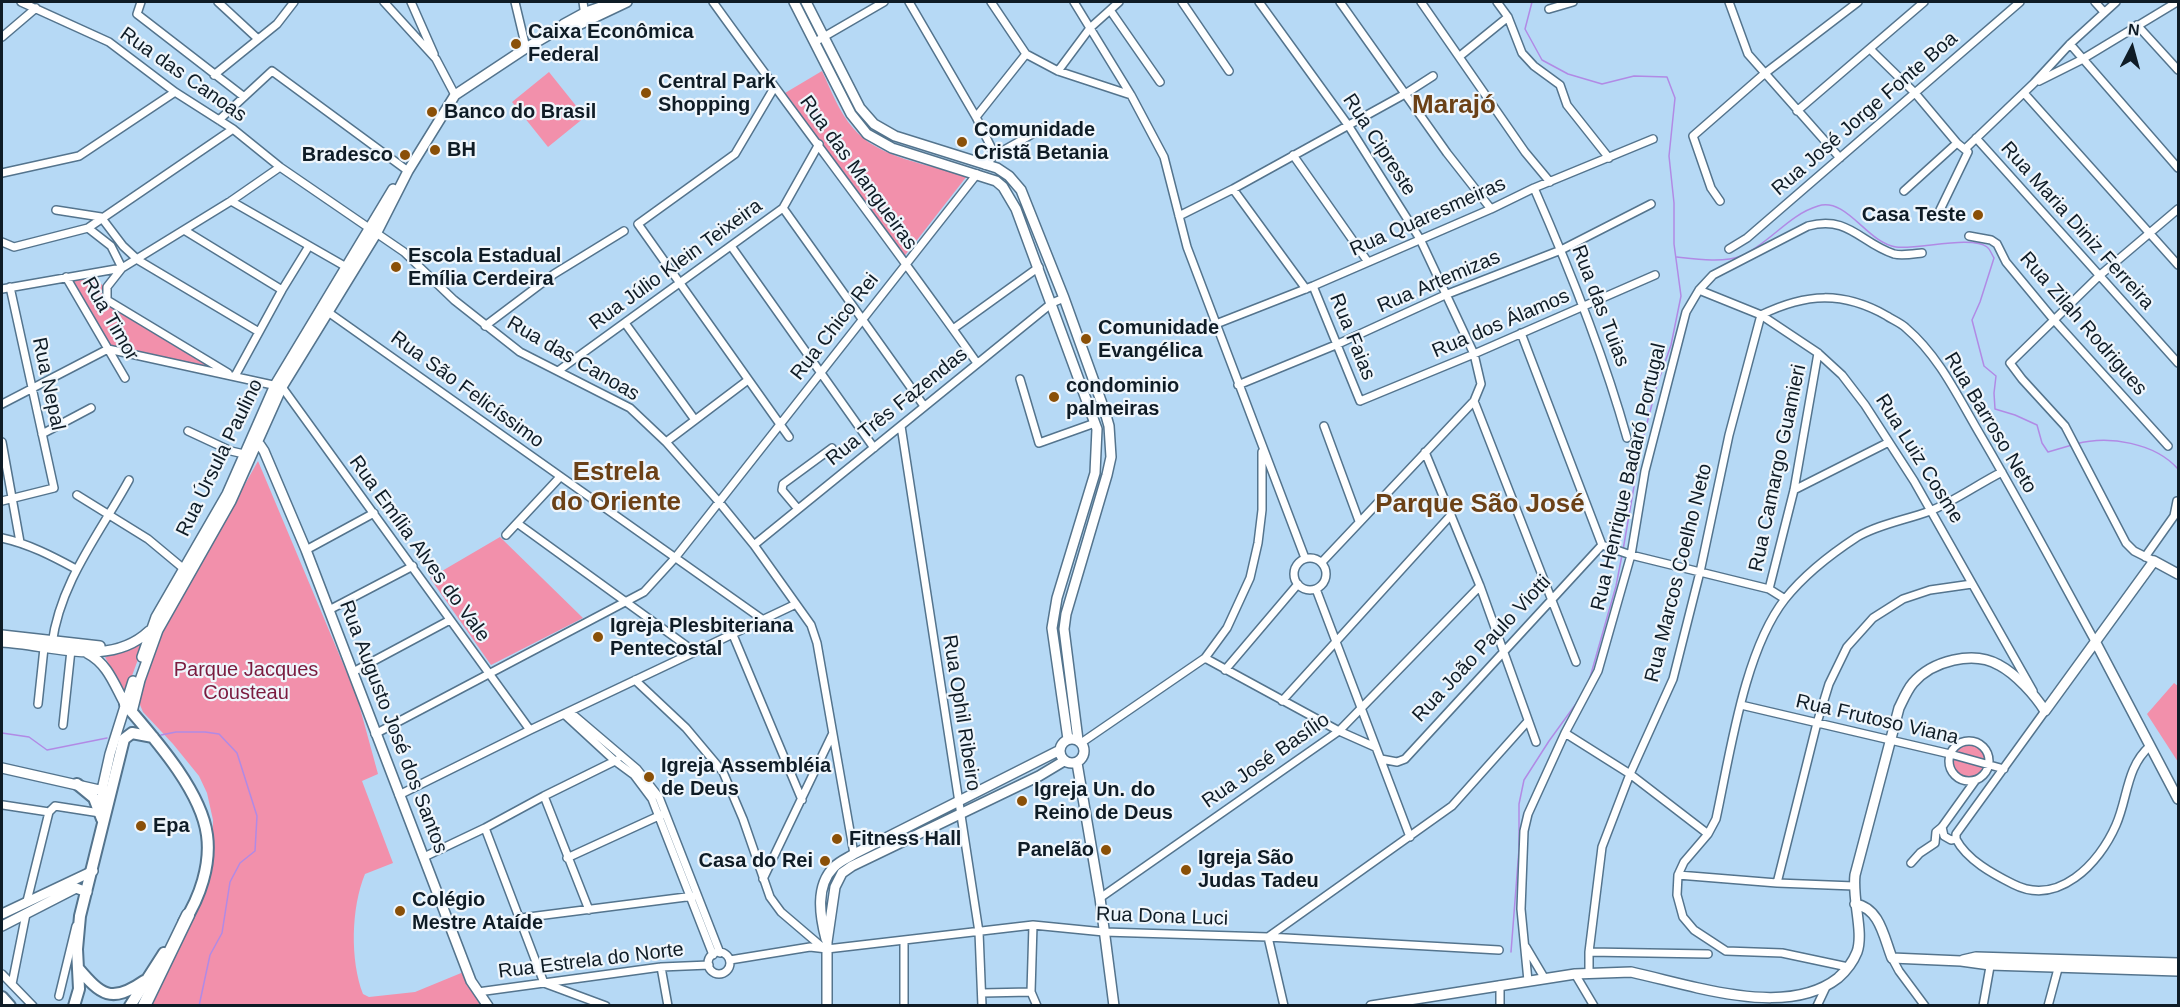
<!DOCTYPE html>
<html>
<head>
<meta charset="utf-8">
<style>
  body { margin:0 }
  #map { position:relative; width:2180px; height:1007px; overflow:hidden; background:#b6d9f5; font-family:Helvetica,sans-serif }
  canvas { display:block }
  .frame { position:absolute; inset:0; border:3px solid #0f1c26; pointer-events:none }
  .north { position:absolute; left:2102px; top:18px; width:60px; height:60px; -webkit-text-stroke:4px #eff6fc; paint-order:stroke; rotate:6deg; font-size:16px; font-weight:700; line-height:24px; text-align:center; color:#0f1c26 }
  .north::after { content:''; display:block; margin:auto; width:21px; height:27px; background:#0f1c26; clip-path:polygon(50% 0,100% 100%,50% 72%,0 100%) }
</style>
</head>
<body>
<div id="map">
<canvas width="2180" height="1007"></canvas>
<div class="frame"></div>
<div class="north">N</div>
</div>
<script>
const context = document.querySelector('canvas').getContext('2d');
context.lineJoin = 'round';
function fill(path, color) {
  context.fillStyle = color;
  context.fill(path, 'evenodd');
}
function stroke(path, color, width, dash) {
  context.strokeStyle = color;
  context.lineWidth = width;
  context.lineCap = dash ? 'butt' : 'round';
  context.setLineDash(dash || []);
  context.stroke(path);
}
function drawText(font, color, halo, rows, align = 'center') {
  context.font = font + ' Helvetica,sans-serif';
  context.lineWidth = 4.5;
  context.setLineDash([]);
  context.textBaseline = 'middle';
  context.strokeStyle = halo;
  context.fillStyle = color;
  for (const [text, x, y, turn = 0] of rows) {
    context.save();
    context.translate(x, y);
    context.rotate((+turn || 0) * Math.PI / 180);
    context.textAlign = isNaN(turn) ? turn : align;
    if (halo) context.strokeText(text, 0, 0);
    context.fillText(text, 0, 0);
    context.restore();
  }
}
fill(new Path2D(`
  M822,71c9,19 17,41 31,57 24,30 78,37 114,48l-64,82 -118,-165z
  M549,72l36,45 -37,30 -36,-45z
  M89,275l16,12v14l122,72 -119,-28 -39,-66z
  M258,461l99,236 21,77 -16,7 31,82 -28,11c-14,34 -15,86 -2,120l6,3 46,-5 51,-21 11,26 6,8h-331l19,-39 39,-90 2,-14 1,-42 -6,-27 -8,-17 -26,-32 -30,-32 -5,-12 23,-66z
  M500,537l83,81 -92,47 -61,-87z
  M144,643l-19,52 -20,-38z
  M2174,683l4,3v76l-31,-48z
  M1949 761a20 20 0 1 1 40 0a20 20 0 1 1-40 0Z`), '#f290ab');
stroke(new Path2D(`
  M1532,2l-7,27 17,31 26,14 34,10 32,-8 33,1 8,21 -6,58 5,47v41l7,52 -10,49 -14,40 -16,61 -18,104
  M1677,257c18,2 47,6 64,-1 28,-12 47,-41 77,-50 29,-9 49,37 78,41 21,3 76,-12 91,0 3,2 5,8 7,11l-14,44 -8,18 12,46 12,10 -2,17 1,16 20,6 22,10 5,18 6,9 24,-7
  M2076,444c33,-9 79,-1 102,25
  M1589,681l27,-95 6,-31
  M2,733l27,4 18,13 60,-12
  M161,735l15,-3h29l14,2 18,19 20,63 -2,35 -15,12 -10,19 -8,51 -12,22 -11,51
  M1511,952l8,-103v-45l5,-24 25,-39 29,-40`), '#b18ae5', 1.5);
const street = new Path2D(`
  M21,2l88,40 66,50 58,37 47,38 124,85 50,48 66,52 110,56 36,34 53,60 35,43 57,80 6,18 37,211
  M141,2l-4,12 106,82
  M218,2l40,37
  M384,2l52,57 19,36
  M411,2l23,52
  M515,2l11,46
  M583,2l2,14
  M713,2c87,121 178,239 264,361
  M909,2l67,115 19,38
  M991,2l35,52 32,17 73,24
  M1074,2l57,93 33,62 23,90 118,311
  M1182,2l47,69
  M1259,2l89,123 72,114 54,115 7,30 -7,17 -152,161
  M1340,2l107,151 44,56
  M1421,2l104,150 25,30
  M1497,2l11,15 14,36 12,13 26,19 7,20 42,53
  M1729,2l19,52 92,104
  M2095,2l9,10
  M1549,9l24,-7
  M1110,10l50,72
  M2137,25l41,45
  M2,37l34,-29
  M815,42l69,-40
  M2070,44l108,124
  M1870,49l45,44 42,50 11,9 -29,60
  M1460,56l48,-39
  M1058,71l32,-43 29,-26
  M214,75l63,-51 17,-22
  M2039,81l42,-21 96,-58
  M774,88l-39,66 -97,70 151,213
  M2024,93l154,172
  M1797,111l127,-109
  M976,117l50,-63
  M219,120l53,-49 136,100
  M1976,138l202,225
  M1965,149l69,-66 36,-39 46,-42
  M1293,155l75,107
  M985,165l10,-10 50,-28
  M2,173l77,-17 96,-64
  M1534,188c36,82 69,164 93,250
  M1233,189l73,100
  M1904,191l53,-48
  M231,201l117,67
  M1720,201l-9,-13 -18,-52 71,-62 94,-72
  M783,208l141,198
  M56,210l45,7 22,29 15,14 121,72
  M1179,216l54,-27 172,-95 28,-18
  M88,228l23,18 11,22
  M184,230l98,60
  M1969,236l22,4 6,4 9,18 48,58 114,126
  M2,242l12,5 74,-19 145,-99
  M731,246l143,202
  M1729,249l18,-11 273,-236
  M66,277l59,101
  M1313,286l47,115 114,-47 181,-79
  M2,289l120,-21
  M1699,290l62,25 57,38 24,22 23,30 49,76 119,210
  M328,312l434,307
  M625,323l70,97
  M1216,324l97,-38 178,-77 43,-21 119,-49
  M485,326l69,-52 70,-43
  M953,329l86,-62
  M1521,333l81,212
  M558,371l225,-163 36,-64
  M228,373l-121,-73v-13l15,-19 109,-67 49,-34
  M235,376l47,-86 27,-44
  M1020,379l19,64 56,-20
  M1238,385l100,-41 107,-49 116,-45 90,-46
  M1474,401l102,261
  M2,404l106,-55 174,38 248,343
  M901,426l78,506 3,74
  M1324,426l35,95
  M188,431l43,20 13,3
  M42,434l49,-26
  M2,442l18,100
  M666,442l82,-62
  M1425,452l55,134 56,156
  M1794,490l95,-48
  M77,495l71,44 36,30
  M2,501l52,-13 -44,-201
  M798,509l-16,-19 1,-6 49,-36
  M517,523l178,129
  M506,535l54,-58
  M2,538c27,6 50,18 74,31
  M754,545l298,-242 12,-5
  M1602,545l29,10 138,34 16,10
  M306,550l68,-37
  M2145,557l29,-41 3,-15
  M1294 574a16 16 0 1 1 32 0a16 16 0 1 1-32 0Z
  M2154,561l-20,-10 -8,-8 -61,-117 -43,-47 -12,-16 89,-87 79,-67
  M1316,589l94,248
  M1769,589l25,-99 24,-137
  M329,610l84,-44
  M733,635l69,165
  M52,644c8,-62 48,-111 77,-164
  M1205,658l134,73 36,16
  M1225,670l73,-86
  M353,672l97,-52
  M635,680l51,48 37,44 20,47 27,78 11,15 41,35
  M1282,701l169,-186
  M38,704l6,-56
  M1741,705l209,49 54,15
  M2045,711l-89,123v5c11,21 37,35 57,45 45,23 86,-20 103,-59 12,-27 10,-58 34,-79
  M570,712l67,57 22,28 61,156
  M564,714l51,47 19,14 18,24 61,156
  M63,725l8,-75
  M1565,733l65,41 78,60
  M375,734l269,-142 31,-34 302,-384
  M1949 761a20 20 0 1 1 40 0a20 20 0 1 1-40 0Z
  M1081,743l124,-85 22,-30 23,-50 8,-35 4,-33v-58
  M1381,759l16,3 8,-3 197,-214
  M399,795l131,-65 266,-126
  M544,796l45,114
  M3,805l46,7
  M49,812l6,-6 45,7
  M1942,827l2,9 7,4 5,-1
  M485,828l59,155 62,23
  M424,857l61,-29 59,-32 73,-36
  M567,858l96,-44
  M1911,863l9,-10 15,-10 1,-11 6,-5 33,-46
  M1678,875l99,8 77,3
  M763,879l69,-144
  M1777,883l40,-160 12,-39 18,-37 26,-29 30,-19 27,-9 42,-6
  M1100,898l239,-167 141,-145
  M27,901l22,-89
  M521,918l173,-22
  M1033,925l-2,67 6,14
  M1526,947l19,32
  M1589,952l119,2
  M708 963a11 11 0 1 1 22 0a11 11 0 1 1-22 0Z
  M1892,958l7,13 26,35
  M730,960l80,-13 17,2 206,-24 71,7 164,5 231,13
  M661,967l7,39
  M1848,967l-66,-14 -56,-2 -32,-21 -11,-13 -6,-22 1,-20 6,-13 24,-28 8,-15c14,-64 28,-168 69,-220 19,-24 46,-45 72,-62 22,-13 49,-17 73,-26 25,-10 48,-27 72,-39
  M1589,973v-21l13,-105 28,-73 43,-95 27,-107 29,-137 32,-120c45,-22 82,-24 126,1 6,4 14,7 19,12 34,29 53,71 75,108 40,68 77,138 115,207
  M2,974l31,32
  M1575,974l19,32
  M1528,981l-7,-72 3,-78 4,-17 37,-81 33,-62 33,-116 14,-84 41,-159 13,-22 14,-15 95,-49c41,-11 52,17 86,28 8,2 19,0 28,-1
  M12,984l14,-70
  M1500,985v21
  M478,992l183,-25 48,-2
  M982,993l49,-1
  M59,996l17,-70
  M904,1006v-66
  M1284,1006l-16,-69 184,-131 76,-85
  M1817,1006l8,-17
  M1983,1006l8,-45
  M2048,1006l11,-41`);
const secondary = new Path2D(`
  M794,2l57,112 16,20 25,14 104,33 7,6 13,22 81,220 -2,44 -38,125 -5,30 16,111
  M806,2l54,106 14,16 21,12 102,32 12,8 12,14 43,108 41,114 4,14 2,31 -4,18 -41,139 -2,15 14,111
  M557,30h11l59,-28
  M252,440l8,5 4,6 42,99 165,431 17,25
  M2,635l98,11
  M2,642c47,2 107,27 147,-11
  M2096,643l82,156
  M87,653c21,11 27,31 38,51
  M142,657l14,-40 71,-123 48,-109 118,-196
  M132,712l8,-32 18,-50 73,-129 51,-114 94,-153 32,-63 47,-76 71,-47 31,-18 7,-6 22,-12 29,-10
  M1060 751a12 12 0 1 1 24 0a12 12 0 1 1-24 0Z
  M1077,763l23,135 14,108
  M2,768l106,24
  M104,813l-2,-23 8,-36 23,-73
  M1855,904c25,4 29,34 37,54l69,3 29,4 188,6
  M2,914l91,-43
  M2,926l74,-38 11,4
  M826,939c-6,-23 -11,-53 8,-72 6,-6 14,-9 20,-13l206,-104
  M1963,960l13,-3 202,6
  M827,1006v-64l8,-55 7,-14 10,-7 187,-90 25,-15
  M1371,1006l204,-32 56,-2c22,5 45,11 67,16 45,10 103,19 140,-10 8,-7 15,-16 19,-26 7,-20 -5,-52 -2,-77l44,-167c4,-8 8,-18 14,-25 19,-22 60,-33 86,-18 17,9 36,30 46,46l109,-150 24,13`);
const primary = new Path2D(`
  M125,704c29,34 76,86 82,131 4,30 -7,62 -23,87
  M77,784l17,14 8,21
  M78,968c23,27 33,36 66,13
  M2,997l8,9
  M74,1006l5,-17 -2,-40 3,-33 44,-177 8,-6 21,4
  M130,1006l34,-53`);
const highway = new Path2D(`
  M144,1006l44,-91`);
stroke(street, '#54748d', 10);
stroke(secondary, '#54748d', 12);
stroke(primary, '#54748d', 14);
stroke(highway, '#54748d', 15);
stroke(street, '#fff', 7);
stroke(secondary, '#fff', 9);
stroke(primary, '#fff', 10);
stroke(highway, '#fff', 12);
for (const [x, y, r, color] of [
  [516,44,6,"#8a5008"],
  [646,93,6,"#8a5008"],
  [432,112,6,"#8a5008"],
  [962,142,6,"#8a5008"],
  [435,150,6,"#8a5008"],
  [405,155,6,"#8a5008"],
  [1978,215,6,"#8a5008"],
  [396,267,6,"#8a5008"],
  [1086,339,6,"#8a5008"],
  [1054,397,6,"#8a5008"],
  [598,637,6,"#8a5008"],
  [649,777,6,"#8a5008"],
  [1022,801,6,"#8a5008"],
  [141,826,6,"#8a5008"],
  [837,839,6,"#8a5008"],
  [1106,850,6,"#8a5008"],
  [825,861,6,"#8a5008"],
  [1186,870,6,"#8a5008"],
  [400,911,6,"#8a5008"]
]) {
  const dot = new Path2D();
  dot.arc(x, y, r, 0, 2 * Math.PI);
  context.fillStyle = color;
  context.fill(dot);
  stroke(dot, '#eff6fc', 2);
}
drawText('bold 20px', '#0f1c26', '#eff6fc', [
  ["Caixa Econômica",528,32],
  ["Federal",528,55],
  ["Central Park",658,82],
  ["Shopping",658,105],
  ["Banco do Brasil",444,112],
  ["Comunidade",974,130],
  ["Cristã Betania",974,153],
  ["BH",447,150],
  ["Bradesco",393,155,"right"],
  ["Casa Teste",1966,215,"right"],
  ["Escola Estadual",408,256],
  ["Emília Cerdeira",408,279],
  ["Comunidade",1098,328],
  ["Evangélica",1098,351],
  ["condominio",1066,386],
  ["palmeiras",1066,409],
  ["Igreja Plesbiteriana",610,626],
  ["Pentecostal",610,649],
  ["Igreja Assembléia",661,766],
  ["de Deus",661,789],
  ["Igreja Un. do",1034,790],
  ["Reino de Deus",1034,813],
  ["Epa",153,826],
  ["Fitness Hall",849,839],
  ["Panelão",1094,850,"right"],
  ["Igreja São",1198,858],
  ["Judas Tadeu",1198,881],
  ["Casa do Rei",813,861,"right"],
  ["Colégio",412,900],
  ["Mestre Ataíde",412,923]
], 'left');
drawText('20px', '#0f1c26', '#eff6fc', [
  ["Rua das Canoas",183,75,35],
  ["Rua José Jorge Fonte Boa",1865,114,-41],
  ["Rua Cipreste",1379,145,57],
  ["Rua das Mangueiras",858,173,54],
  ["Rua Quaresmeiras",1428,217,-24],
  ["Rua Maria Diniz Ferreira",2077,226,48],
  ["Rua Júlio Klein Teixeira",676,265,-36],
  ["Rua Artemizas",1439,282,-23],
  ["Rua das Tuias",1600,306,69],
  ["Rua Timor",110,319,60],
  ["Rua dos Álamos",1501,324,-23],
  ["Rua Zilah Rodrigues",2083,324,49],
  ["Rua Chico Rei",835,327,-52],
  ["Rua Faias",1352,337,68],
  ["Rua das Canoas",573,359,30],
  ["Rua Nepal",48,384,78],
  ["Rua São Felicíssimo",467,390,36],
  ["Rua Três Fazendas",897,407,-39],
  ["Rua Barroso Neto",1990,423,59],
  ["Rua Úrsula Paulino",220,458,-64],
  ["Rua Luiz Cosme",1919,459,58],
  ["Rua Camargo Guamieri",1778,468,-78],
  ["Rua Henrique Badaró Portugal",1629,477,-77],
  ["Rua Emília Alves do Vale",419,549,54],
  ["Rua Marcos Coelho Neto",1679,573,-76],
  ["Rua João Paulo Viotti",1482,649,-47],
  ["Rua Ophil Ribeiro",961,713,81],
  ["Rua Frutoso Viana",1877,720,13],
  ["Rua Augusto José dos Santos",393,727,69],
  ["Rua José Basílio",1266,761,-35],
  ["Rua Dona Luci",1162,917,2],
  ["Rua Estrela do Norte",591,961,-7]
]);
drawText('20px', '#7a1b3f', '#eff6fc', [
  ["Parque Jacques",246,670],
  ["Cousteau",246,693]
]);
drawText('bold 26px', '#6b4117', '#eff6fc', [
  ["Marajó",1454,106],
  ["Estrela",616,473],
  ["do Oriente",616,503],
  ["Parque São José",1480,505]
]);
</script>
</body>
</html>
